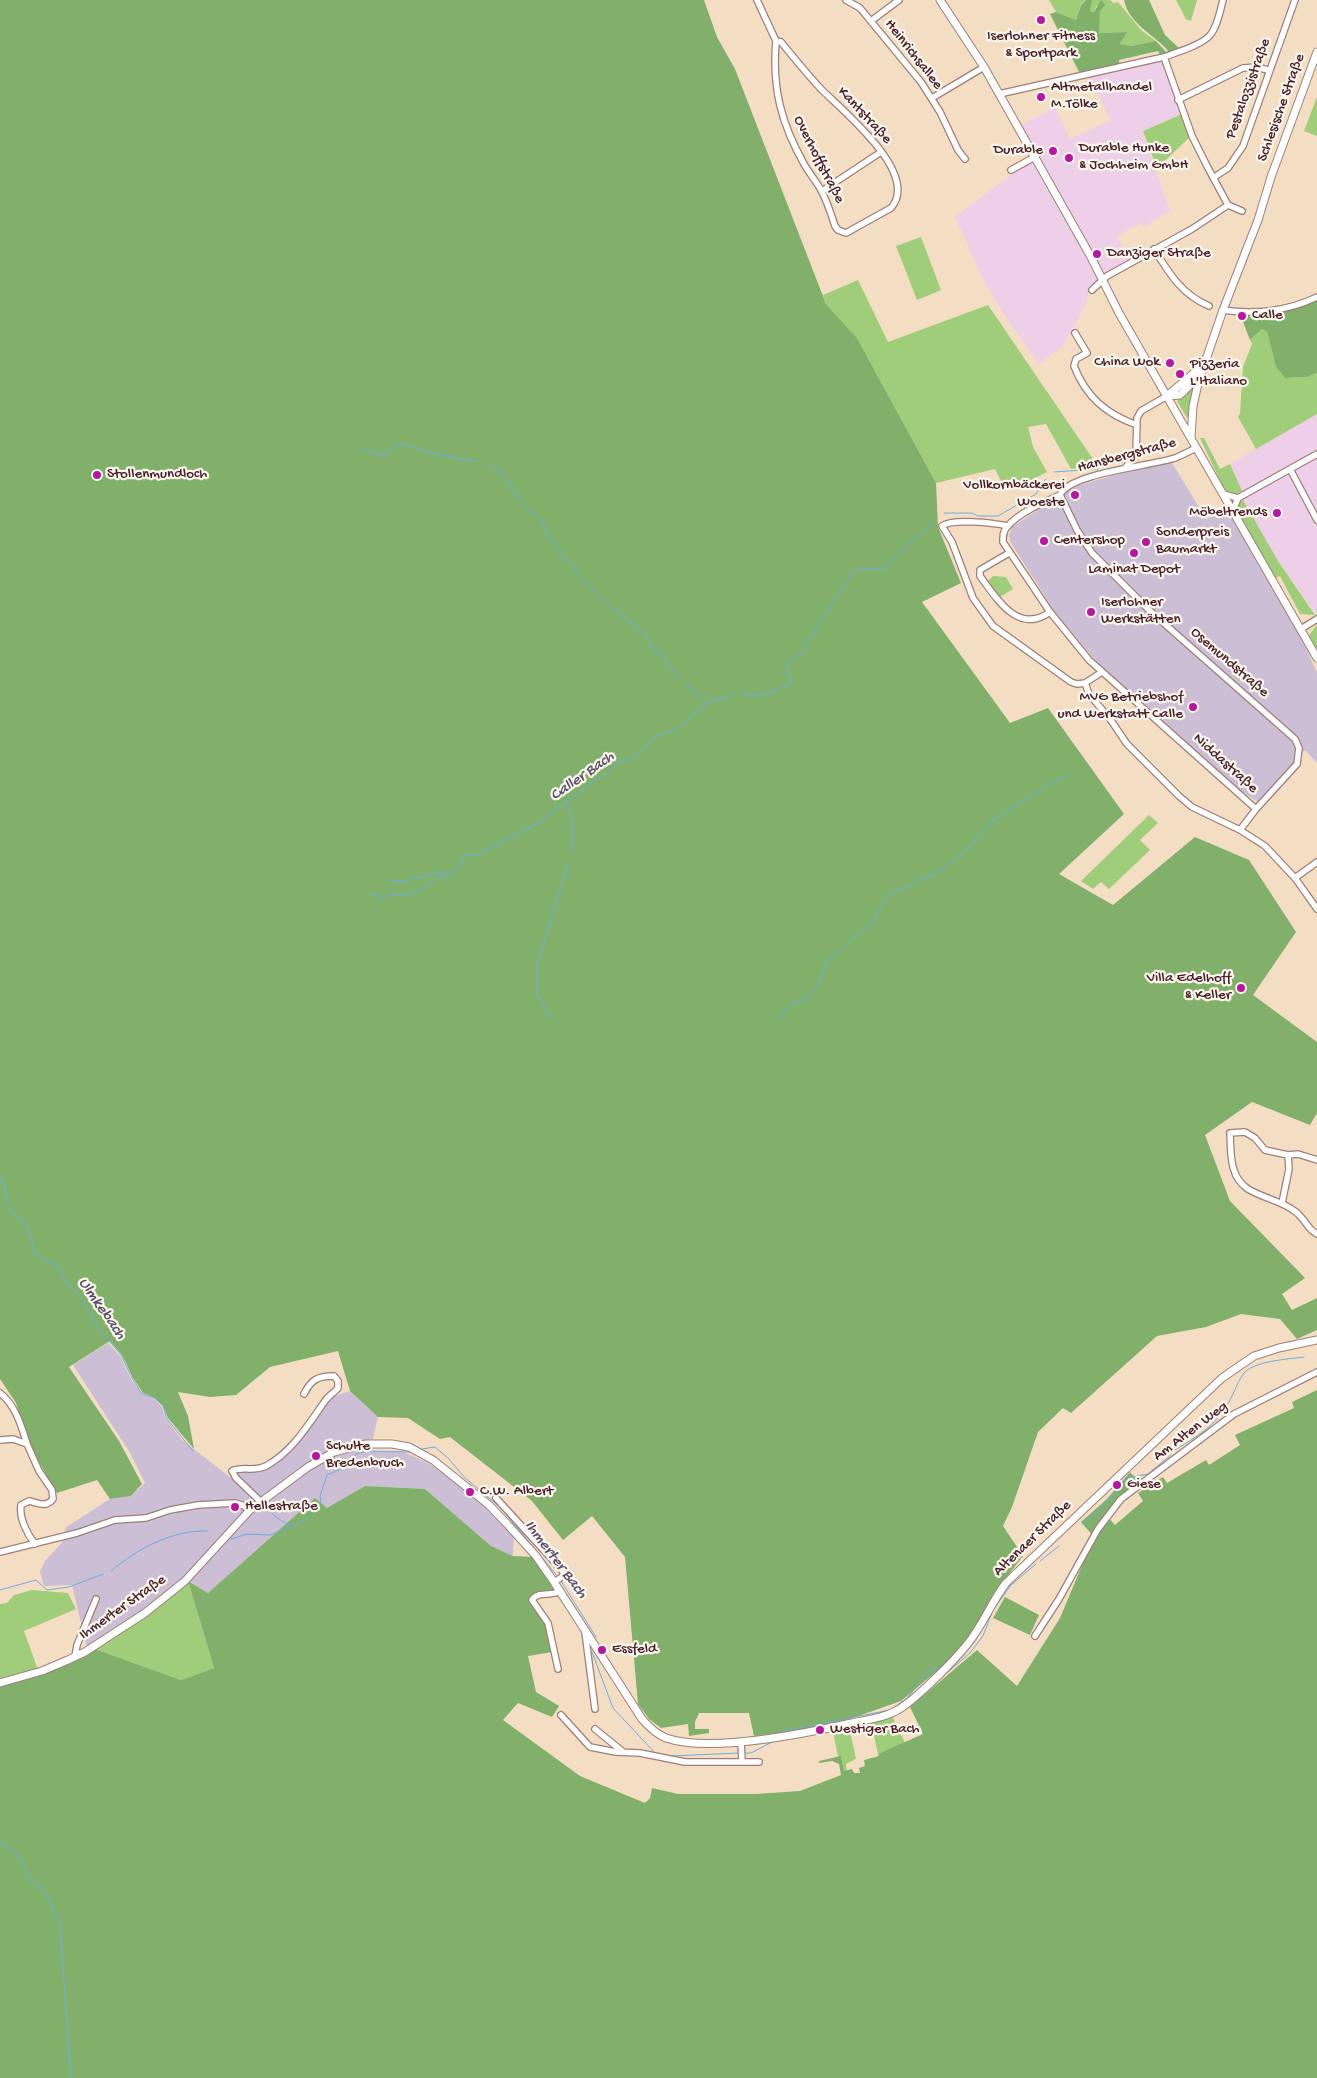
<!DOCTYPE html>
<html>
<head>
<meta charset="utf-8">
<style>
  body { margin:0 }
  canvas { display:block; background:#f4dec3 }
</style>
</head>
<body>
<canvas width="1317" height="2078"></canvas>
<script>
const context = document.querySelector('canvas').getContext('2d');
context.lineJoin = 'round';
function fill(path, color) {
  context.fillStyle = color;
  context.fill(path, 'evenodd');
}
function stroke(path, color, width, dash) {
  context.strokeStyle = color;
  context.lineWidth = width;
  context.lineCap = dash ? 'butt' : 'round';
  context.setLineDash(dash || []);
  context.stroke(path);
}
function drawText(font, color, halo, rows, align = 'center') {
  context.font = font + ' "Gochi Hand",sans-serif';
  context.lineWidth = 4.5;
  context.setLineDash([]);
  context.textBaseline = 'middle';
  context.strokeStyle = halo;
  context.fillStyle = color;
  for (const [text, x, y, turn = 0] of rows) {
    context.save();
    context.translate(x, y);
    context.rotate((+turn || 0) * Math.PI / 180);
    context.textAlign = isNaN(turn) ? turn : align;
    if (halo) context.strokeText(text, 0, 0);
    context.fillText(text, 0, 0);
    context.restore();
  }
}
fill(new Path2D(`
  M1161,60l20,54 -39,17 28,80 -26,16 -3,-4 -24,13 14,25 -29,15 -12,13 -6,19 -21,38 -24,18 -36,-51 -21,-35 -27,-61 74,-56 -12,-34 38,-20 15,32 40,-19 -12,-27 -3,1 -6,-17z
  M1317,414v202l-44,-63 -34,-59 3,-2 -12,-28z`), '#edd0e8');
fill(new Path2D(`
  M1171,461l35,58 24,-11 69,124 18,41v90l-12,-13 -47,52 -20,-13 -139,-124 -44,-53 -44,-69 -2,-7 3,-9 61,-40 72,-21z
  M108,1343l12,13 11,23 11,15 13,5 7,8 4,12 16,21 48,37 11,-6 17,-1 23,-15 47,-57 22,-7 28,26 -8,34h31l25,11 32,20 56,53 -1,21 -22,-10 -66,-57 -60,-3 -38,23 -12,-11 -107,95 -23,-14 -17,15 -81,54 -15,-63 -28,1 -4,-14 5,-11 20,-22v-11l45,-29 21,-3 14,-13 -16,-32 -56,-86z`), '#ccbed4');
fill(new Path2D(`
  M1049,0h37l-5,4 -5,16 -20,-8z
  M1091,0h19l3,3 5,-1 23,28 15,11 -25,5 -11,-2 6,-12 -28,1 2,-22 -3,-6 -3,7 -4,-1z
  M1176,0h21l-6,21 -5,-2z
  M1317,97v39l-13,-5z
  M1182,114l9,22 -34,32 -14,-37z
  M921,237l20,53 -24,10 -21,-54z
  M858,280l30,62 100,-37 109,160 -26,4 -25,-45 -18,3 5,20 14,25 -36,18 -8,-5 -8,-16 -59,14 -79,-145 -31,-34 -3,-9z
  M1262,329l5,3 9,35 9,11 22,-1 10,-4v41l-61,35 -18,-32 2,-4 3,-46 9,-23 -2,-4z
  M1195,384l-6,32 -2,2 -10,-17z
  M1200,438h4l16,31 10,-5 12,27 -10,5 -6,-3z
  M1243,500l35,61 37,54 -15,-1 -20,-38 -4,2 -39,-65 1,-8z
  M993,576l13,1 7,12 -15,9 -11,-16z
  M1317,625v26l-8,-16z
  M1149,815l9,8 -18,17 10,10 -41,39 -8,-7 -8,7 -12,-8z
  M188,1581l26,87 -33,12 -86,-31z
  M32,1590l36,3 8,16 -52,22 14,39 -38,10v-76l7,-1 7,-8z
  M892,1716l13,27 -27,11 -7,-32z
  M849,1727l7,32 -10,5 1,7h-3l-3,-14h-3l-5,-26z`), '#a0cd7a');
fill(new Path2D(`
  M0,0h704l13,37 18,32 91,235 31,34 79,145 2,44 23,56 -39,19 88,121 38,-15 76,106 -65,60 54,31 82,-68 54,23 47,72 -43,63 64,47v71l-7,12 -58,-23 -47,33 25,66 75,77 -23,16 10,16 25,-12v32l-20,9 -17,-20 -39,-5 -35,13 -49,9 -86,77 -8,-5 -25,24 -26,75 -9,19 20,30 -29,37 -15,31 -35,41 -43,36 -51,18 -51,11 -45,6 -5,-23h-50l-4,9v7h14v4l-20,3 -1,-12 -27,4 -12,-9 -11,-15 -13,-147 -33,-41 -29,24 -31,-39 -82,-64 -10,2 -32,-21 -30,-1 -28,-26 -12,-40 -68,16 -34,28 -26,2 -32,-5 10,24 6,33 -26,-31 -5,-12 -8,-8 -12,-5 -10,-15 -11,-23 -12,-14 -41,26 50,74 23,43 -11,12 -21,3 -13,-19 -40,13 -24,-41 -17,-49 -16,-24z
  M1086,0h6l-2,11 4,1 7,-12 4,5 -5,6 -1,22 28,-1 -7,12 11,2 25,-5 11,12 -7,2 -2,-4 -39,9v4l-39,10 -30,-60 6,-2 20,8 5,-15z
  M1124,0h25l16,35 16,15 -11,3c-14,-18 -41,-28 -46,-53z
  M1317,298v75l-10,4 -22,1 -9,-11 -9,-35 -5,-3 -12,11 -10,-26 17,-1z
  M1317,1390v688h-1317v-393l95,-36 86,31 33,-12 -26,-87 20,12 107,-95 12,10 38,-22 60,3 66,57 22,10 22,1 24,34 -27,6 13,21 7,34 -24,4 8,36 23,14 -7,11 -34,-14 -15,17 77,56 65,27 5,-5 2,-10 26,6h78l44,-3 41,-16 -2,-11 -7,-3 -13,2v-2l22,-5 3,15 8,-2 2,4h6l-1,-5 6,-2 -1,-6 15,-4 -1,-2 45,-20 -13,-27 67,-57 40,36 43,-68 34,-81 -13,-15 26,-23 23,-27 11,12 -35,31 9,10 28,-24 -5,-8 25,-16 4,6 39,-23 3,5 31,-20 -5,-10 59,-27 -2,-6z
  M1005,1597l34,18 -9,20 -37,-17z`), '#80b06a');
stroke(new Path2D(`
  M362,450l21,5 13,-9 9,-2 21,8 52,10
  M488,465c18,5 23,23 33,37 6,8 13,13 21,18l5,14 40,50 27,25 32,25 6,14 12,9 5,10 10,10
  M1054,472l44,-3
  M944,513h28l6,3h20l38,-22 5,-10 5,-5
  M685,683l22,19
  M738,692l21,4 33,-12 -6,-20 14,-9 54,-85 32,-1c9,-15 33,-34 47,-46
  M567,801l6,27 -2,24
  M390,880l13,2 36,-10 9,3 9,-5 8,-15 14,-1 61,-32 56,-43 9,-3 12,-13 16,-5 23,-22 18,-5 34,-28 24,-8
  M369,895l5,-1 9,4 5,-4c29,5 35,-10 60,-19
  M779,1019l13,-15 15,-6 11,-13 10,-25 45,-38 15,-27 23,-10 8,-6 15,-4 32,-24 26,-30 63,-40 15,-6
  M552,1021l-15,-27v-30l31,-99
  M0,1177l5,9 2,16 6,12 14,10 8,30 23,12 10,19 7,5 10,14 11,21 25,30 11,23 10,16 13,4 8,8 4,13 26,32
  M422,1449l13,-2 14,12 15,18 36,30 59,71
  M1175,1450c23,-14 40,-24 54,-48 5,-9 9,-22 16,-30 11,-11 44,-13 59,-15
  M267,1504c3,12 15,17 25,22
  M1082,1524l16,-12 29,-34 21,-4 23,-19
  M231,1539l16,-5 23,1 23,-9 12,-6 16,-17 -1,-7 7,-21 23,-10 6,-11 11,-3 42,1
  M1040,1561l19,-15
  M111,1571c26,-22 61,-41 96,-40
  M561,1581l35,56
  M0,1590l36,-10 11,10 22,-3 34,-13
  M592,1652l21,56 42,45
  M949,1671l21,-18 13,-17 10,-26 18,-25 25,-21
  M780,1732l110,-22 16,-11 27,-31h5
  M743,1753h8l21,-11
  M671,1756l68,-3
  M0,1842l13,7 7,8 11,23 12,8 8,15 9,23 11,152`), '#6eace0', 1);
const minor = new Path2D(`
  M757,0l19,41 5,1c13,16 26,32 40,47 22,22 100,85 70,119l-45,25 -8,-3 -3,-4c-4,-12 -8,-25 -14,-36 -5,-9 -12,-17 -17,-26 -23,-41 -32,-76 -28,-123
  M846,0l14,8 61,74 19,30 18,38 7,9
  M871,21l28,-21
  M1164,57l28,79 15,30 21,39 14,6
  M999,94l165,-37c13,-5 39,-12 47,-23 7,-9 9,-23 12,-34
  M932,98l52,-31
  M1178,100l65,-32 13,-1 12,3
  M1011,170l22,-12
  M1213,178l15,-10 15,-22 52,-146
  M822,191l59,-39
  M1154,249c15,24 28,46 55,57
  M1092,290l15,-14 85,-47 36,-24
  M1223,310c31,5 65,1 94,-13
  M1075,333l12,20 -11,6 -2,7c12,31 32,48 63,59
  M1196,448c-6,3 -13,7 -21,10 -24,8 -106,15 -115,37 -16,7 -42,18 -53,32 -4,4 -4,9 -4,15l47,70 39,48 167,149
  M1125,468l11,-13 1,-37 4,-7 26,-15
  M1290,469l27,51
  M1223,494l15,4 79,-44
  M1060,495l17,35 15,23 58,58 145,128 4,9 -2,16 -41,45 -16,21
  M1233,511l5,-13
  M1008,526c-14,-3 -56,-8 -66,0l10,16 21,56 20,28 78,56 6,2 8,-1 4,11 21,25 17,25 52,52 13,11 48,23 25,16 30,32 22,31
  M1009,553l-29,17v6c17,23 38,59 70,36
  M1301,629l16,-10
  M1085,683l17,-11
  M1295,878l22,-16
  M1317,1160l-19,-6 -10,1 -23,-5 -10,-12 -10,-6 -15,1c1,19 -1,44 18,56 13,8 29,11 42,19 3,2 7,4 9,7 8,7 8,14 18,19
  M1282,1203l7,-34 -1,-14
  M0,1393c16,13 21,32 27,51
  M0,1440l13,-1 14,5 12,27 13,19 1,9c-7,9 -15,4 -24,2l-8,4c-2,13 6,29 14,39
  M496,1498l65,71 4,6 -11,7
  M261,1502l-25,-24 -4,-7c8,-5 23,1 34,-5 26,-14 42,-41 59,-65 3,-5 9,-8 13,-13v-7l-4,-5c-17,0 -23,4 -30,18
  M0,1552l77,-19 38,-13 31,-2 24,-8 28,-5 37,-2 7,2 8,5
  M585,1632l10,77
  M1035,1636l24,-37 39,-70 23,-30 113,-85 83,-42
  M75,1657l2,-12 19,-46
  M558,1669l-10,-46 -16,-23c7,-10 19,-3 28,-9
  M561,1715l29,32 26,5 24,1 45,9h57l-1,-20
  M595,1729l27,22
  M742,1762h17`);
const major = new Path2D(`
  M940,0l44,67 107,190 28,56 198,345
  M1271,177l46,-125
  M1167,396l13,-1 21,-21 22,-64 35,-90 14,-46
  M1167,396l34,-29
  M1191,438l2,-32 7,-31
  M0,1683l42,-12 26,-11 17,-8 60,-39 40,-32 65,-71 58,-43 26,-15 22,-6 10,-2h26l17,3 24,13 56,45 19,20 28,31 18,26 88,137c7,8 14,15 24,19 43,15 136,-4 181,-14 18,-4 39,-6 54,-16 19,-13 61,-54 73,-73 12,-17 19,-35 32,-52l216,-205 32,-22 25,-8 38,-8`);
stroke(minor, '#9f7e77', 8);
stroke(major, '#9f7e77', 9);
stroke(minor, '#fff', 5.5);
stroke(major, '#fff', 7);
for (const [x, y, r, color] of [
  [1041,20,5,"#b5179e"],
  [1041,97,5,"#b5179e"],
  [1053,151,5,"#b5179e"],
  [1069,158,5,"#b5179e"],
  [1097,254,5,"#b5179e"],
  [1242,316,5,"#b5179e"],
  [1170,363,5,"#b5179e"],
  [1180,374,5,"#b5179e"],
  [97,475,5,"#b5179e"],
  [1075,495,5,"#b5179e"],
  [1277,513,5,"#b5179e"],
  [1044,541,5,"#b5179e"],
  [1146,542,5,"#b5179e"],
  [1134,553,5,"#b5179e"],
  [1091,612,5,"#b5179e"],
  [1193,707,5,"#b5179e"],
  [1241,988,5,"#b5179e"],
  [316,1456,5,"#b5179e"],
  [1117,1485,5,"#b5179e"],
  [470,1492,5,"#b5179e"],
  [235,1507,5,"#b5179e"],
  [602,1650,5,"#b5179e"],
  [820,1730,5,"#b5179e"]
]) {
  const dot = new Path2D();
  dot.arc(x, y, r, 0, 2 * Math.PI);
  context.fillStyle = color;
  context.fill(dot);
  stroke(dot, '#fbf7ec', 2);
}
drawText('15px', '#4a1f2b', '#fbf7ec', [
  ["Iserlohner Fitness",1041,37,"center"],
  ["& Sportpark",1041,54,"center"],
  ["Altmetallhandel",1051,88],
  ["M.Tölke",1051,105],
  ["Durable Hunke",1079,149],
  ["& Jochheim GmbH",1079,166],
  ["Durable",1043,151,"right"],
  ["Danziger Straße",1107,254],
  ["Calle",1252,316],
  ["China Wok",1160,363,"right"],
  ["Pizzeria",1190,365],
  ["L'Italiano",1190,382],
  ["Stollenmundloch",107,475],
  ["Vollkornbäckerei",1065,486,"right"],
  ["Woeste",1065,503,"right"],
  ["Möbeltrends",1267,513,"right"],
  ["Sonderpreis",1156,533],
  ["Baumarkt",1156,550],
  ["Centershop",1054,541],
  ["Laminat Depot",1134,570,"center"],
  ["Iserlohner",1101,603],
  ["Werkstätten",1101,620],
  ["MVG Betriebshof",1183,698,"right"],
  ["und Werkstatt Calle",1183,715,"right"],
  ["Villa Edelhoff",1231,979,"right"],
  ["& Keller",1231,996,"right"],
  ["Schulte",326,1447],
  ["Bredenbruch",326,1464],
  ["Giese",1127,1485],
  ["C.W. Albert",480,1492],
  ["Hellestraße",245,1507],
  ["Essfeld",612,1650],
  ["Westiger Bach",830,1730]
], 'left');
drawText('15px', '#4a1f2b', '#fbf7ec', [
  ["Heinrichsallee",913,55,52],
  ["Pestalozzistraße",1249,89,-70],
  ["Schlesische Straße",1282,108,-70],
  ["Kantstraße",864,116,47],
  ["Overhoffstraße",818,160,63],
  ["Hansbergstraße",1127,456,-15],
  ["Osemundstraße",1229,663,41],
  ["Niddastraße",1225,764,42],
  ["Am Alten Weg",1191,1432,-37],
  ["Altenaer Straße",1033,1539,-44],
  ["Ihmerter Straße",123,1608,-35]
]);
drawText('italic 16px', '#57506a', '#fbf7ec', [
  ["Caller Bach",583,777,-35],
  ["Ulmkebach",101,1309,55],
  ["Ihmerter Bach",555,1560,53]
]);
</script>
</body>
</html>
